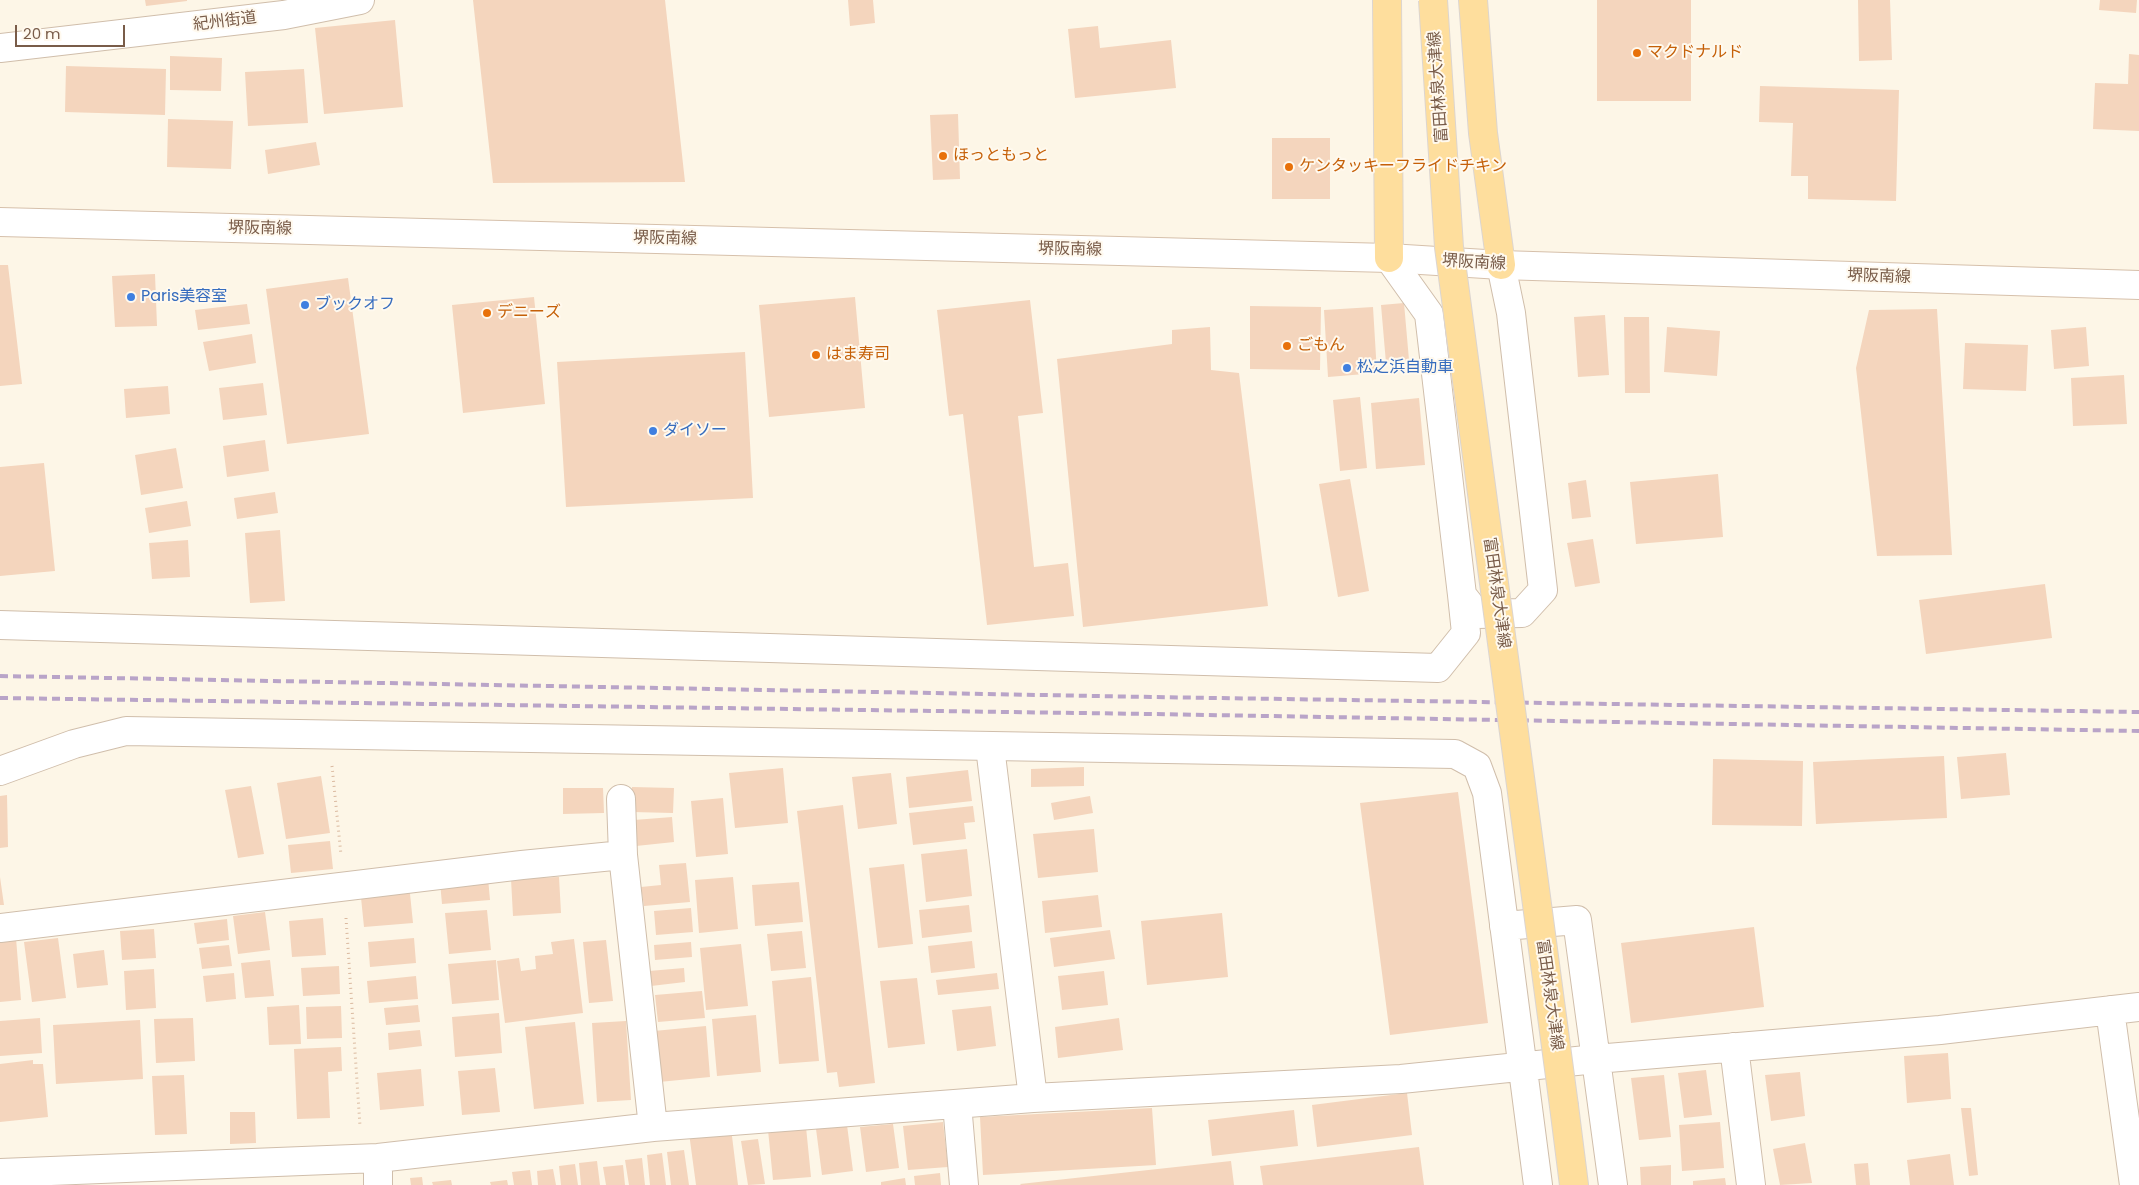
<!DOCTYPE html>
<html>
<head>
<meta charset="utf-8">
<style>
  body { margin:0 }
  #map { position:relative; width:2139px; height:1185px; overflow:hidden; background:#fdf6e7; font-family:Poppins,sans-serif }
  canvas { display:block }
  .scale { position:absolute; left:15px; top:25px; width:110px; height:22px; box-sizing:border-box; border:2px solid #795c49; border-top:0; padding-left:6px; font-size:15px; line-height:18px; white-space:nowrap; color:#795c49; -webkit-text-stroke:4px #fff9ee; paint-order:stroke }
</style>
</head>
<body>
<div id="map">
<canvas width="2139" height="1185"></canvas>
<div class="scale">20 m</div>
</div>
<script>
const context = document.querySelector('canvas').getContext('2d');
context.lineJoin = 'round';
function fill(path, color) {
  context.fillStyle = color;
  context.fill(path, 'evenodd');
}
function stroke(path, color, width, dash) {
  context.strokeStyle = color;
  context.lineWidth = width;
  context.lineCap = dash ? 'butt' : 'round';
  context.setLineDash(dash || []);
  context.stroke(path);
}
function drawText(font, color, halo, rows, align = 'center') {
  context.font = font + ' Poppins,"Noto Sans JP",sans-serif';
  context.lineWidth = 4;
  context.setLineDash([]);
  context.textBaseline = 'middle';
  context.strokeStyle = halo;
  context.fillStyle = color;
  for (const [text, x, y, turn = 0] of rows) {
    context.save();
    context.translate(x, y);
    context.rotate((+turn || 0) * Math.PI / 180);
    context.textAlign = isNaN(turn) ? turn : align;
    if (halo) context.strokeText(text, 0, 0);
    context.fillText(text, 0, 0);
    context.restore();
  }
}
fill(new Path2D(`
  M145,0h42v1l-41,5z
  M473,0h192l20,182 -192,1z
  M848,0h25l2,23 -25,3z
  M1597,0h94v101h-94z
  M1858,0h32l2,60 -33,1z
  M2100,0h37l-1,13 -37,-3z
  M395,20l8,87 -79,7 -9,-86z
  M1098,26l2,22 71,-8 5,48 -101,10 -7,-69z
  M2129,54l10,1v76l-46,-2 2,-46 33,1z
  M170,56l52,2 -1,33 -51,-1z
  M66,66l100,3 -1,46 -100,-3z
  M304,69l4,54 -60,3 -3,-54z
  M1760,86l139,4 -3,111 -88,-2v-23h-17l2,-53 -34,-1z
  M958,114l2,65 -27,1 -3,-65z
  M168,119l65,2 -2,48 -64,-2z
  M1272,138h58v61h-58z
  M316,142l4,23 -52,9 -3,-24z
  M0,265h8l14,119 -22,2z
  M155,274l2,52 -42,1 -3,-51z
  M348,278l21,156 -82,10 -21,-155z
  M534,297l11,107 -82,9 -11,-108z
  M855,297l10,111 -96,9 -10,-112z
  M1030,300l13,113 -25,3 16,151 34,-4 6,53 -87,9 -24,-211 -14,2 -12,-106z
  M1404,303l5,57 -23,3 -5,-58z
  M247,304l3,20 -52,6 -3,-20z
  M1250,306l71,1 -1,63 -70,-1z
  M1373,307l4,66 -49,4 -4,-67z
  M1937,309l15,246 -75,1 -21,-188 13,-58z
  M1605,315l4,60 -31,2 -4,-60z
  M1624,317h25l1,76h-25z
  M1210,327l1,43 28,3 29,233 -185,21 -26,-268 115,-15v-14z
  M1667,327l53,4 -3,45 -53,-4z
  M2086,327l3,39 -35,3 -3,-39z
  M252,334l4,29 -47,8 -6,-29z
  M1965,343l63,2 -2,46 -63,-2z
  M745,352l8,146 -187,9 -9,-145z
  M2124,375l3,49 -54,2 -2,-48z
  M263,383l4,32 -44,5 -4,-32z
  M168,386l2,28 -44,4 -2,-29z
  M1360,397l7,71 -27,3 -7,-71z
  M1419,398l6,67 -49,4 -5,-66z
  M265,440l4,31 -42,6 -4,-31z
  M176,448l7,40 -42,7 -6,-40z
  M44,463l11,108 -55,5v-109z
  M1718,474l5,63 -87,7 -6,-62z
  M1350,479l19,112 -31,6 -19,-113z
  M1586,480l5,37 -19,2 -4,-36z
  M275,492l3,21 -41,6 -3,-21z
  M187,501l4,25 -42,7 -4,-25z
  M280,530l5,71 -35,2 -5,-70z
  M1593,539l7,44 -25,4 -8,-44z
  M188,540l2,37 -38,2 -3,-36z
  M2045,584l7,54 -126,16 -7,-54z
  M2006,753l4,42 -49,4 -4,-42z
  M1944,756l3,62 -131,6 -3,-62z
  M1713,759l90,2 -1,65 -90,-1z
  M1084,767v19l-53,1v-18z
  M783,768l5,55 -53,5 -6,-55z
  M968,770l4,31 -63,7 -3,-31z
  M891,773l6,51 -39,5 -6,-52z
  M321,776l9,57 -44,6 -9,-56z
  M251,786l13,68 -26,4 -13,-68z
  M632,787l42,1 -1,25 -41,-1z
  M563,788h40l1,25 -41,1z
  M1458,792l30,231 -98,12 -30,-232z
  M7,795l1,52 -8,1v-52z
  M1090,796l3,17 -39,7 -3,-17z
  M723,798l5,56 -32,3 -5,-56z
  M843,805l32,278 -36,4 -2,-15 -10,1 -30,-262z
  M973,806l2,16 -11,1 2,16 -53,6 -4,-32z
  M672,817l2,25 -38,4 -2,-26z
  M1094,829l4,43 -60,6 -5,-44z
  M330,841l3,28 -42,4 -3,-28z
  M967,849l5,47 -46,6 -5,-48z
  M686,863l4,39 -46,4 -3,-19 20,-2 -2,-20z
  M904,864l9,80 -35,4 -9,-80z
  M0,877l4,28h-4z
  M559,877l2,36 -48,3 -2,-37z
  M733,877l5,52 -39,4 -4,-53z
  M488,878l2,22 -48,4 -2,-22z
  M799,882l4,40 -48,4 -3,-41z
  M409,884l4,39 -49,4 -4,-39z
  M1098,895l4,32 -57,6 -3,-32z
  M969,905l3,27 -50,6 -3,-28z
  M691,908l2,24 -37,3 -2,-24z
  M487,910l4,40 -42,4 -4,-41z
  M265,912l5,38 -32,4 -5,-38z
  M1222,913l6,64 -81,8 -6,-64z
  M323,918l3,37 -34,2 -3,-36z
  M227,919l2,21 -32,4 -3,-21z
  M1754,927l10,80 -133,16 -10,-80z
  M154,929l2,29 -34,2 -2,-29z
  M1110,930l5,29 -61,8 -4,-29z
  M802,931l4,37 -35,3 -4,-37z
  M16,938l5,62 -21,2v-63z
  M58,938l8,60 -34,4 -8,-60z
  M414,938l2,25 -46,4 -2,-25z
  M574,939l9,74 -78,10 -8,-62 22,-3 2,13 15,-2 -1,-13 18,-2 -2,-12z
  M606,940l7,61 -24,2 -6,-61z
  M972,941l3,27 -44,5 -3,-27z
  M691,942l1,15 -37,3 -1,-15z
  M741,944l7,62 -42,4 -6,-62z
  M229,945l3,21 -30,3 -3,-21z
  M104,950l4,35 -31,3 -4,-34z
  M270,960l4,36 -29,2 -4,-35z
  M496,960l3,40 -47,4 -4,-40z
  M339,966l1,28 -37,2 -2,-28z
  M684,968l1,14 -34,4 -2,-15z
  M154,969l2,39 -30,2 -2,-39z
  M1104,971l4,34 -46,5 -4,-34z
  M234,973l2,26 -30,3 -3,-26z
  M997,973l2,16 -61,6 -2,-15z
  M416,976l2,23 -49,4 -2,-22z
  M811,977l8,84 -40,3 -7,-83z
  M917,978l8,66 -37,4 -8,-67z
  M702,991l3,27 -47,4 -3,-27z
  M299,1005l2,39 -32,1 -2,-38z
  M418,1005l2,17 -34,3 -2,-17z
  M341,1006l1,32 -35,1 -1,-32z
  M991,1006l5,40 -39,5 -5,-41z
  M499,1013l3,40 -47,4 -3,-40z
  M756,1015l5,57 -44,4 -5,-57z
  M40,1018l2,35 -42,3v-35z
  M193,1018l2,43 -39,2 -2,-44z
  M1119,1018l4,32 -65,8 -3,-31z
  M140,1020l3,59 -87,5 -3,-59z
  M626,1021l5,79 -34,2 -5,-79z
  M575,1022l9,82 -50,5 -9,-82z
  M706,1026l4,51 -51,5 -5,-51z
  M420,1030l2,16 -33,4 -1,-17z
  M341,1047l1,24 -14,1 2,46 -33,1 -3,-70z
  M1948,1053l3,46 -44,4 -3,-47z
  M33,1060v4h10l5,53 -48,5v-58z
  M495,1068l5,44 -38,3 -4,-44z
  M421,1069l3,37 -44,4 -3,-37z
  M1706,1070l6,45 -28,3 -6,-45z
  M1800,1072l5,44 -34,5 -6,-46z
  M184,1075l3,59 -32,1 -3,-59z
  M1664,1075l7,62 -32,3 -8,-62z
  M1407,1093l5,42 -95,12 -5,-42z
  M1152,1108l4,57 -173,10 -3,-58z
  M1961,1108h10l7,67 -9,1z
  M1294,1110l4,36 -86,10 -4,-36z
  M230,1112h25l1,31 -26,1z
  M943,1122l5,45 -40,3 -5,-44z
  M1720,1122l4,46 -42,3 -3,-46z
  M893,1124l6,44 -33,4 -6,-45z
  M847,1125l6,46 -31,4 -6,-46z
  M806,1127l5,50 -38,3 -5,-50z
  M731,1128l7,57h-42l-7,-52z
  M758,1139l7,45 -17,1 -7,-44z
  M1805,1143l7,40 -32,2 -7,-36z
  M1419,1147l5,38h-161l-3,-19z
  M684,1150l5,35h-18l-4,-33z
  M662,1153l4,32h-16l-3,-30z
  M1950,1154l4,31h-44l-3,-25z
  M642,1158l3,27h-16l-4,-25z
  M597,1161l3,24h-19l-2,-22z
  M1231,1161l3,24h-213l-1,-1z
  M1868,1163l2,22h-14l-2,-21z
  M575,1164l3,21h-17l-2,-19z
  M623,1165l2,20h-19l-3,-18z
  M1671,1165v20h-30l-1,-18z
  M553,1169l3,16h-18l-1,-14z
  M530,1170l2,15h-18l-2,-13z
  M940,1173l1,12h-26l-1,-9z
  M422,1177l1,8h-12l-1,-7z
  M905,1178l1,7h-25v-3z
  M1725,1178l1,7h-33v-4z
  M451,1180l1,5h-19l-1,-3z
  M507,1180l1,5h-17l-1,-3z`), '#f4d5bd');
const minor = new Path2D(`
  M0,48l284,-33 76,-15
  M1389,258l40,56 33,281 15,19 45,-1 21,-23 -32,-277 -10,-48
  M0,625l1438,43 28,-35 -4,-38
  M990,747l43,351
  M0,771l74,-27 52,-13 1329,23 22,12 10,27 51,392
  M621,799l2,56 30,272
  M1504,926l73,-6 36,265
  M0,928l522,-63 101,-10
  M2110,1010l24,175
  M1734,1047l17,138
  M957,1104l7,81
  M0,1173l378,-15 275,-31 380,-29 368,-19 195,-20 344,-29 199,-23
  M378,1185v-27`);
const secondary = new Path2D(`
  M0,222l1389,36 112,7 638,20`);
const primary = new Path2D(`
  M1387,0l2,258
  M1473,0l10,133 18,132
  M1564,1106l10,79`);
stroke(minor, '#d0beab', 30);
stroke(secondary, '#d6c0ab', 30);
stroke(primary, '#dcd5d0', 30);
stroke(new Path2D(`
  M332,766l9,89
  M346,918l14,208`), '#dab99f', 3, [1, 4]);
stroke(minor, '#fff', 28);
stroke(secondary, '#fff', 28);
stroke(primary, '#fede9d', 28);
stroke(new Path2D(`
  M0,676l1151,21 988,15
  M0,698l1151,16 988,17`), '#b9a4c8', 4, [8, 5]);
const primaryBridge = new Path2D(`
  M1433,0l16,247 115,859`);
stroke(primaryBridge, '#dcd5d0', 30, []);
stroke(primaryBridge, '#fede9d', 28);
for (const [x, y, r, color] of [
  [1637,53,5,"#e8710a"],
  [943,156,5,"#e8710a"],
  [1289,167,5,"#e8710a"],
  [131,297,5,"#3f7fe0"],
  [305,305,5,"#3f7fe0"],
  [487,313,5,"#e8710a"],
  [1287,346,5,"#e8710a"],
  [816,355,5,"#e8710a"],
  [1347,368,5,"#3f7fe0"],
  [653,431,5,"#3f7fe0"]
]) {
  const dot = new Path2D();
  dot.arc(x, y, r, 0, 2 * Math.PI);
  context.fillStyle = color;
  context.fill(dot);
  stroke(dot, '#fff9ee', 2);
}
drawText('16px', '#795c49', '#fff9ee', [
  ["紀州街道",225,22,-7],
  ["富田林泉大津線",1439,87,-94],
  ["堺阪南線",260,229,1],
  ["堺阪南線",665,239,1],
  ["堺阪南線",1070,250,1],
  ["堺阪南線",1474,263,3],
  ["堺阪南線",1879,277,2],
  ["富田林泉大津線",1496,593,82],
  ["富田林泉大津線",1549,995,82]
]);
drawText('16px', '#c56008', '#fff9ee', [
  ["マクドナルド",1647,53],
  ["ほっともっと",953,156],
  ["ケンタッキーフライドチキン",1299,167],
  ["デニーズ",497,313],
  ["ごもん",1297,346],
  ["はま寿司",826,355]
], 'left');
drawText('16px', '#366cbe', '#fff9ee', [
  ["Paris美容室",141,297],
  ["ブックオフ",315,305],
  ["松之浜自動車",1357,368],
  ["ダイソー",663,431]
], 'left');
</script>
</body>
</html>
